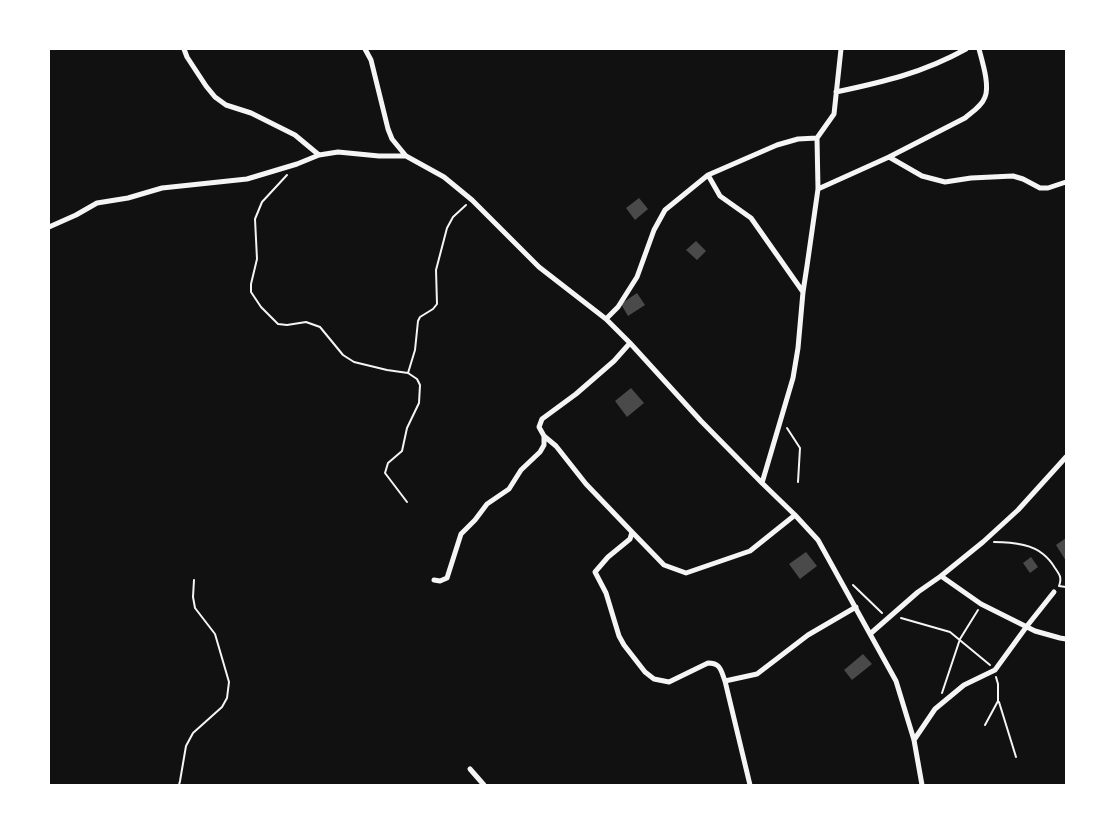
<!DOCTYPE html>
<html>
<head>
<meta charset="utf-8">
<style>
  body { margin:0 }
  #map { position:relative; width:1115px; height:834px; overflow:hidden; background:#111; font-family:Barlow,sans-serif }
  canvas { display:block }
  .frame { position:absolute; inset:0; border:50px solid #fff; pointer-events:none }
</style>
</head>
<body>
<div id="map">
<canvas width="1115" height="834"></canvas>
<div class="frame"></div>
</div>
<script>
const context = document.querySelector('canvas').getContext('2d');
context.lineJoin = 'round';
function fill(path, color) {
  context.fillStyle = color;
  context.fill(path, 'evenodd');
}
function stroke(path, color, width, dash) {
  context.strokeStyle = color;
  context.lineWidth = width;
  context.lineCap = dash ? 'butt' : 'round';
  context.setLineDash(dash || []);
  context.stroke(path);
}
fill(new Path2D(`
  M639,198l9,11 -13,11 -9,-12z
  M696,241l10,10 -9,9 -11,-10z
  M637,293l8,12 -17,11 -7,-12z
  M631,388l13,15 -17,14 -12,-16z
  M1066,538v23l-10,-16z
  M806,552l11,14 -17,13 -11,-15z
  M1031,557l7,10 -8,6 -7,-10z
  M863,654l9,10 -20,16 -8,-10z`), '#4a4a4a');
stroke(new Path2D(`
  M287,175l-25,27 -7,17 2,40 -6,25v8l10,15 17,17 9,1 19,-3 14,5 23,28 11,7 33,8 21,3 9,6 3,6 -1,18 -12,25 -5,23 -14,12 -3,10 22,29
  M408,373l7,-23 3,-29 2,-4 13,-8 4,-5 -1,-34 11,-42 6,-11 13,-12
  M787,428l13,20 -2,34
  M994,542c15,0 36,1 49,12 5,4 9,9 12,14 5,7 7,10 4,18
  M853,585l29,28
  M1059,586l7,1
  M901,618l49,14 40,33
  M942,693l18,-54 18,-29
  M999,702l17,55
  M985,725l13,-24v-17l-2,-7
  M179,785l1,-4 6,-35 7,-13 29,-26 5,-9 2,-16 -14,-48 -20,-26 -2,-11 1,-17`), '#f5f5f5', 2);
stroke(new Path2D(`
  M184,49l3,8 19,29 9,11 11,8 25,8 44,22 24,20
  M365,49l6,11 17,69 4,10 14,17 38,21 28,23 67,67 67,52 24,24 71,78 61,62 33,32 23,25 78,141 18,59 8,45
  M836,92c47,-10 87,-19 130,-43
  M889,157l33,19 23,6 26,-4 42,-2 10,3 17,9h8l18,-6
  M708,175l12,21 31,22 52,74
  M818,189l71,-32 76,-39c7,-6 17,-12 20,-21 5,-12 -3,-36 -6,-48
  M49,227l27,-12 21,-12 31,-5 34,-10 85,-9 50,-15 22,-9 19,-3 41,4h27
  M606,319l12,-12 19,-30 17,-47 11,-20 43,-35 69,-30 21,-6 19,-1
  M544,436l12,10 30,38 46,48 -2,7 -22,18 -13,15 11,21 13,43 5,9 21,27 9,7 15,3 39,-19c13,0 13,8 17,18l25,104
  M762,483l31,-105 5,-30 5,-56 4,-26 11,-77 -1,-51 17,-24 7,-65
  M632,532l32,33 22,8 64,-22 45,-36
  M941,576l40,28 54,27 25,7 6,1
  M434,580l6,1 7,-3 14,-44 14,-14 12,-16 22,-15 12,-19 19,-18 4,-7v-9l-5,-9 3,-8 34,-25 38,-33 16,-18
  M870,634l48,-42 23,-16 42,-34 35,-32 48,-53
  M725,681l32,-7 51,-39 48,-28
  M914,740l21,-31 29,-24 31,-15 32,-44 27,-34
  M470,769l14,16`), '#f5f5f5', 5);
</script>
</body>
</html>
